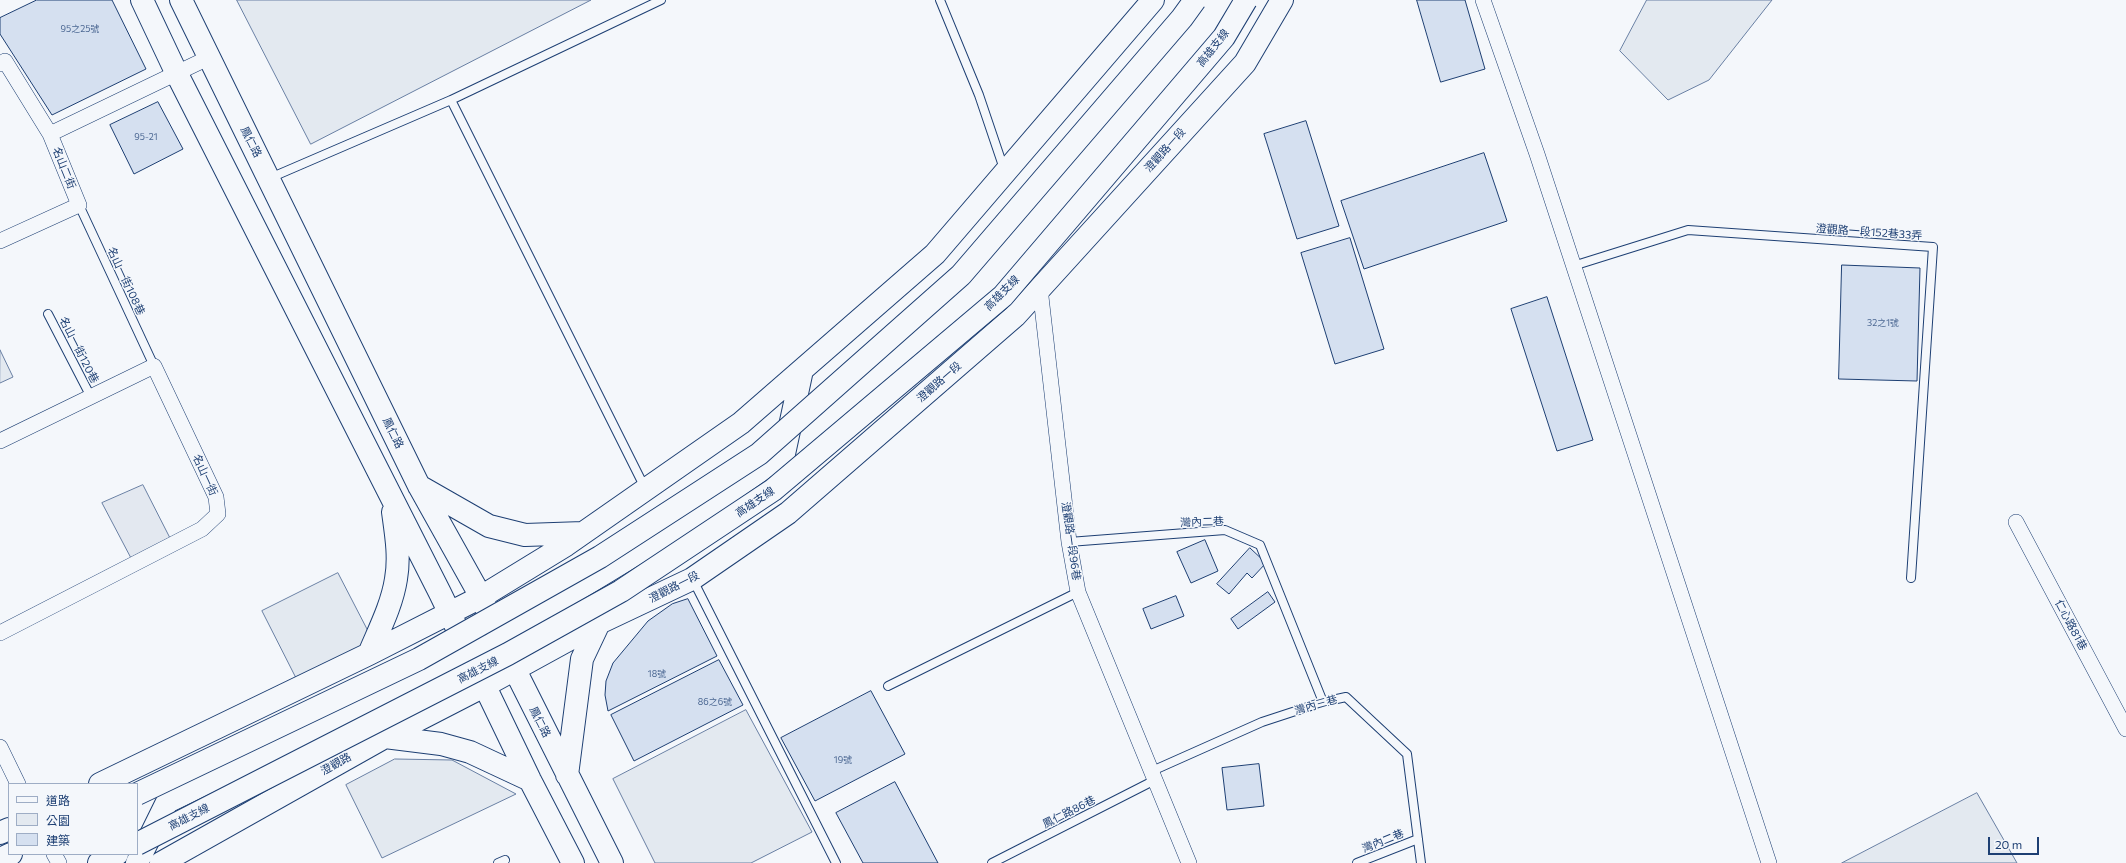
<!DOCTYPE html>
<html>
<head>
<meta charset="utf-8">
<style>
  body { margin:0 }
  #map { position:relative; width:2126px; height:863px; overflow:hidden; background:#f4f7fb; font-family:Commissioner,"Noto Sans TC",sans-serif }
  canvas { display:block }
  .legend { position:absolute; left:8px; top:783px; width:130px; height:72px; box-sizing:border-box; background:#f4f7fb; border:1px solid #9eadc5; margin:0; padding:5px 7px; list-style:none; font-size:12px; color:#1d3f73 }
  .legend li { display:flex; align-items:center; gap:8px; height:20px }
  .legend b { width:20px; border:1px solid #9eadc5 }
  .scale { position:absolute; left:1988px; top:837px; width:51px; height:18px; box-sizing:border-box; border:2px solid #1d3f73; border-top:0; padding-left:5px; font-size:12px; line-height:14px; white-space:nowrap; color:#1d3f73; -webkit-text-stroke:3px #f4f7fb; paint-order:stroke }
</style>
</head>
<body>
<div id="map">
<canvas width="2126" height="863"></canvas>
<ul class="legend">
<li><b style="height:5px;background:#f4f7fb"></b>道路</li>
<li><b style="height:11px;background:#e3e9f0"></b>公園</li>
<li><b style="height:11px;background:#d5e0f0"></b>建築</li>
</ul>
<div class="scale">20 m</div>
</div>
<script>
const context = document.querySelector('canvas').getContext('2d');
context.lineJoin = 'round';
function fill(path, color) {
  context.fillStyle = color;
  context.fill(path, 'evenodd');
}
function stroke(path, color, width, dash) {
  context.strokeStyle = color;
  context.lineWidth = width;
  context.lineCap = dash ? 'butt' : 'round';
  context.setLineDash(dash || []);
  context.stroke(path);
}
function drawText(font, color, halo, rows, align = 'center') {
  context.font = font + ' Commissioner,"Noto Sans TC",sans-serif';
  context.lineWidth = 3;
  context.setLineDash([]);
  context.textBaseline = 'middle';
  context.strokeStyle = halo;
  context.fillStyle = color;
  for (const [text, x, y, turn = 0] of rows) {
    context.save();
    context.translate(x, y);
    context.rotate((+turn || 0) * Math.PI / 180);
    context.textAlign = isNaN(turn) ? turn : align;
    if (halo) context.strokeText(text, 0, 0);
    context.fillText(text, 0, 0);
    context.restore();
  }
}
const green = new Path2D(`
  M237,0h354l-280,144z
  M1647,0h125l-63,80 -41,20 -48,-49z
  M0,350l13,27 -13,6z
  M338,573l30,58 -4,16 -67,33 -35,-69z
  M746,710l66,122 -61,31h-96l-42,-84z
  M395,759l57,1 64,34 -134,64 -36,-73z
  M1977,793l40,70h-175z`);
fill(green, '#e3e9f0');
stroke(green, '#687fa3', 1);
const parking = new Path2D(`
  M143,485l28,55 -39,20 -30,-57z`);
fill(parking, '#e3e8f0');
stroke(parking, '#687fa3', 1);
const building = new Path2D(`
  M37,0h75l34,69 -94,46 -52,-81v-16z
  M1417,0h48l20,69 -44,13z
  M158,102l25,47 -49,25 -24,-49z
  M1306,121l33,105 -42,13 -33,-105z
  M1484,153l23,68 -143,48 -23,-68z
  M1350,238l34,111 -49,15 -34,-111z
  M1842,265l78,3 -3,113 -78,-2z
  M1547,297l46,143 -36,11 -46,-142z
  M1205,540l13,31 -27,12 -14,-31z
  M1250,548l16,15 -14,15 -5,-5 -18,21 -12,-10z
  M1268,592l7,10 -37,27 -7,-10z
  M1176,596l8,20 -33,13 -8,-20z
  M688,599l29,57 -109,55 -3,-16 1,-14 7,-18 35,-42 24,-17z
  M719,660l24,45 -109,56 -23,-46z
  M871,691l34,63 -90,47 -34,-63z
  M1259,764l5,42 -37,4 -5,-42z
  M895,782l43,81h-75l-27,-50z`);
fill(building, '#d5e0f0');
stroke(building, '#1d3f73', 1);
const lane = new Path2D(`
  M940,0l39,95 25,74
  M451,100l194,388
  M270,178l181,-78 210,-100
  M79,205l75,161
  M1573,266l115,-36 245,17 -22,331
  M48,314l43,83
  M1069,542l156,-12 35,15 63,157
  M693,580l143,283
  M888,686l190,-94
  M1152,771l110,-49 61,-20 23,-5 61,57 14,109
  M498,863l7,-3
  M992,863l163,-83
  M1357,863l61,-24`);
const street = new Path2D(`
  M1483,0l54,154 232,709
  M0,64l5,-3 45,73 29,71 -79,36
  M50,134l158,-76
  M1040,288l29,254 9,50 111,271
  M0,441l154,-75 62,131 2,17 -16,15 -202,104
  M2016,522l110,207
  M0,747l18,37
  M54,854l5,9`);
const secondary = new Path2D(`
  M142,0l34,72 264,521 90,187 43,83
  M181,0l238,486 62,111 34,73 97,193
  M419,486l70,40 36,9 58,-2
  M369,654c10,-24 23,-49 27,-75 4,-22 0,-45 -3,-67
  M474,665l25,-28 178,-108 107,-75 18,-84
  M385,737l56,7 29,8 60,28
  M567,775l15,-116 17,-36
  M100,784l269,-130 112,-57 85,-52 175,-122 194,-169 218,-254
  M0,833l9,-4
  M137,863l30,-61 166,-80 136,-68 9,-11
  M161,863l224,-126 99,-51 115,-63 93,-44 96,-66 227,-197 230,-253 37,-63`);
const highway = new Path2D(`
  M0,859l11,-5
  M99,863l18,-9`);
stroke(lane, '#1d3f73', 10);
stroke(street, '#1d3f73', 16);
stroke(secondary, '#1d3f73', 24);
stroke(highway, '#1d3f73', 24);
stroke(lane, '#f4f7fb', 8);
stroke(street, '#f4f7fb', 15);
stroke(secondary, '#f4f7fb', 22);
stroke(highway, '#f4f7fb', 22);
const highwayBridge = new Path2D(`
  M137,794l282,-135 181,-102 159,-103 202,-179 221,-257 13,-18
  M137,844l371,-190 113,-63 152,-101 230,-194 221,-259 22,-37`);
stroke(highwayBridge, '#1d3f73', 24, []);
stroke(highwayBridge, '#f4f7fb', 22);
drawText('9px', '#4b6792', null, [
  ["95之25號",80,29],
  ["95-21",146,137],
  ["32之1號",1883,323],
  ["18號",657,674],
  ["86之6號",715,702],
  ["19號",843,760]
]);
drawText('11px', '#1d3f73', '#f4f7fb', [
  ["高雄支線",1213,48,-52],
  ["鳳仁路",251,142,63],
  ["澄觀路一段",1165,150,-48],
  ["名山二街",64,168,68],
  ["澄觀路一段152巷33弄",1869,232,4],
  ["名山一街108巷",126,281,65],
  ["高雄支線",1002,293,-45],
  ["名山一街120巷",79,350,63],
  ["澄觀路一段",939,382,-41],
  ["鳳仁路",393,433,64],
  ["名山一街",205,475,65],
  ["高雄支線",755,502,-34],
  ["灣內二巷",1202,522,-2],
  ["澄觀路一段96巷",1071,541,82],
  ["澄觀路一段",674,587,-27],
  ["仁心路81巷",2071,625,62],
  ["高雄支線",478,670,-27],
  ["灣內三巷",1316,705,-16],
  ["鳳仁路",540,722,63],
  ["澄觀路",336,764,-29],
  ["鳳仁路86巷",1069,812,-27],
  ["高雄支線",189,817,-27],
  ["灣內二巷",1383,841,-22]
]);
</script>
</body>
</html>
